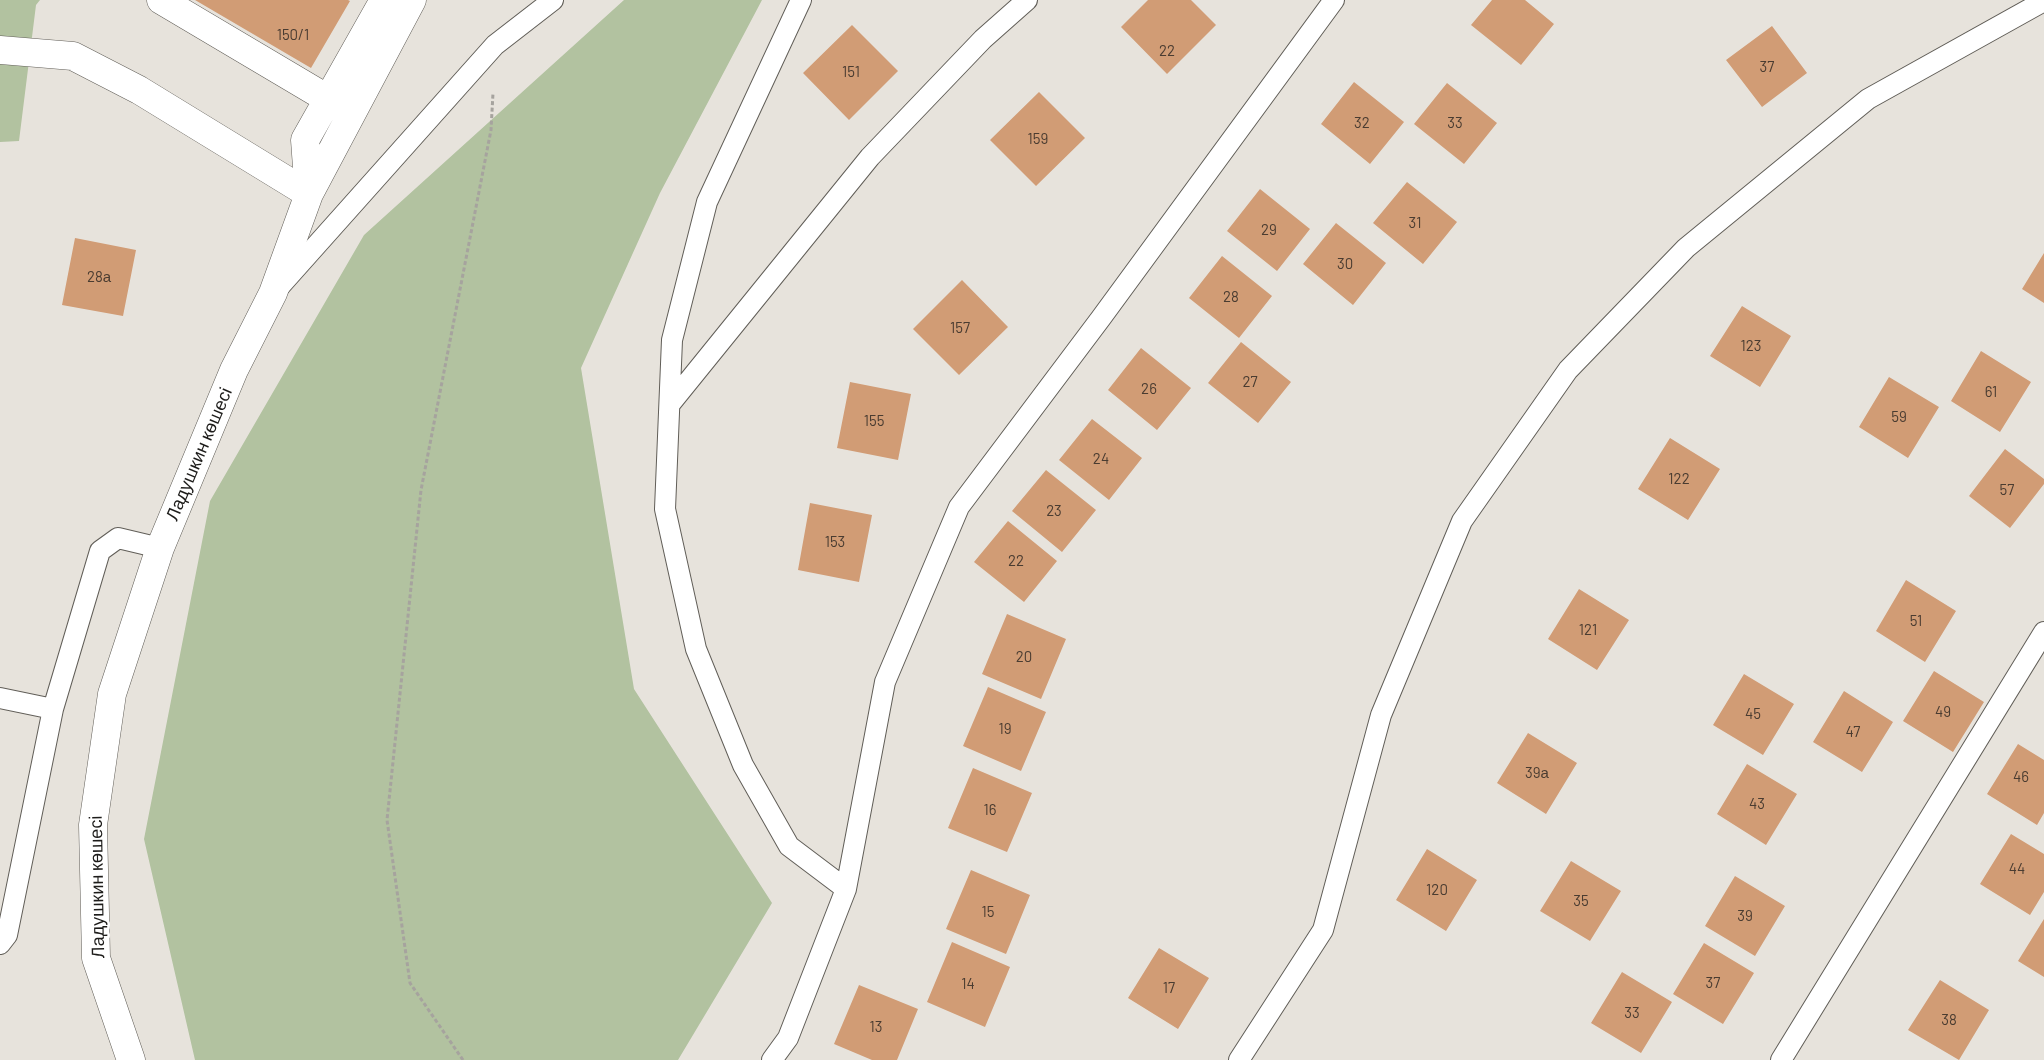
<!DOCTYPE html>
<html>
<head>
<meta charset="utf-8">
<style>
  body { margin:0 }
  canvas { display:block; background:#e7e3dc }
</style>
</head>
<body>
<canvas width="2044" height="1060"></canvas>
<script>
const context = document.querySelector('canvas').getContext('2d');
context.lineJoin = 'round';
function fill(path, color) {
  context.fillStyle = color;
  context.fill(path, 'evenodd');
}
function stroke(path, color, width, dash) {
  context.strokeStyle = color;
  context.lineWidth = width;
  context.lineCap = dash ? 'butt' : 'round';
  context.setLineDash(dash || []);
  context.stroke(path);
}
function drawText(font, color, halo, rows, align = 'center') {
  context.font = font + ' Barlow,sans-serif';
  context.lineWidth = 5;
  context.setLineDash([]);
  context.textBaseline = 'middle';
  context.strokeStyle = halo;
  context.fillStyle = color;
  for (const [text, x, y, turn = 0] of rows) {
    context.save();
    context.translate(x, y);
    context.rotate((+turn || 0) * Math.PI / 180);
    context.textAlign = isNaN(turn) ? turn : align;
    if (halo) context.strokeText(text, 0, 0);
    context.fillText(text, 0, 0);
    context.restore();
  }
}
fill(new Path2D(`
  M0,0h40l-4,5 -17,136 -19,1z
  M624,0h138l-102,193 -79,175 53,321 138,214 -94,157h-483l-51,-221 66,-338 154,-266z`), '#b2c2a0');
fill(new Path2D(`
  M195,0h153l2,1 -39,67z
  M1148,0h43l25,25 -49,49 -46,-47z
  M1492,0h33l29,24 -33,41 -50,-40z
  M852,25l46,46 -49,49 -46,-47z
  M1772,26l35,47 -45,34 -36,-47z
  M1354,82l50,40 -34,42 -49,-40z
  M1447,83l50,40 -33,41 -50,-40z
  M1039,92l46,46 -49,48 -46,-46z
  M1407,182l50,40 -34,42 -50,-41z
  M1260,189l50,40 -33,42 -50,-40z
  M1336,223l50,40 -33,42 -50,-41z
  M75,238l61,12 -13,66 -61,-11z
  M2044,253v50l-22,-14z
  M1222,256l50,40 -33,42 -50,-40z
  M962,280l46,47 -49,48 -46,-46z
  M1742,306l49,30 -31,51 -50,-31z
  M1241,342l50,40 -33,41 -50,-40z
  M1141,348l50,40 -34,42 -49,-40z
  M1981,351l50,31 -31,50 -49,-31z
  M1889,377l50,30 -31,51 -49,-31z
  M850,382l61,12 -13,66 -61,-12z
  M1092,419l50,39 -33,42 -50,-40z
  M1670,438l50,31 -32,51 -50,-31z
  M2005,449l39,30v5l-34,44 -41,-32z
  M1046,470l50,40 -34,42 -50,-41z
  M810,503l62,12 -13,67 -61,-12z
  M1008,521l49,40 -33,41 -50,-40z
  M1906,580l50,31 -31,51 -49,-31z
  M1579,589l50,31 -32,50 -49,-31z
  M1007,614l59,25 -25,60 -59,-25z
  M1934,671l50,31 -31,50 -50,-31z
  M1744,674l50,30 -31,51 -50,-30z
  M988,687l58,25 -25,59 -58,-25z
  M1844,691l49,31 -31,50 -49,-30z
  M1528,733l49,30 -31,51 -49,-31z
  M2018,744l26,16v53l-7,12 -50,-31z
  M1747,764l50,30 -31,51 -49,-31z
  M973,768l59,25 -25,59 -59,-24z
  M2011,834l33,20v38l-14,23 -50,-31z
  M1427,849l50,31 -31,51 -50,-31z
  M1571,861l50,30 -31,50 -50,-30z
  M971,870l59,25 -24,59 -60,-25z
  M1735,876l50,30 -30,50 -50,-30z
  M2044,919v58l-26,-16z
  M952,942l58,25 -25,60 -58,-25z
  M1704,943l50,30 -31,51 -50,-30z
  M1159,948l50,30 -31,51 -50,-31z
  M1622,972l50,30 -31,51 -50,-30z
  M1940,980l49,30 -30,50 -51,-30z
  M859,985l59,24 -21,51h-25l-38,-16z`), '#d19c75');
const service = new Path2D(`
  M801,0l-94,202 -35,138 -7,169 31,140 47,116 46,81 57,43
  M280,286l215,-241 58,-45
  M670,404l200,-247 113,-118 44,-39
  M0,698l53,11
  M0,944l7,-9 46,-226 47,-158 18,-13 42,10
  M772,1060l16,-22 58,-149 39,-207 74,-175 142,-189 233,-318
  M1239,1060l84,-130 58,-215 81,-194 106,-151 118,-122 182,-149 176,-98
  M1781,1060l263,-428`);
const minor = new Path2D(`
  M161,0l167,99
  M0,50l73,6 66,34 170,104 -36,99 -39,77 -74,178 -48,146 -19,131 3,133 35,102
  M309,194l103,-194
  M309,194l-4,-54 79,-140`);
stroke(service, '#615e58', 22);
stroke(minor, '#615e58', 29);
stroke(new Path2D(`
  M463,1060l-53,-77 -23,-163 34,-330 70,-360 2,-37`), '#a6a39e', 3, [4, 2.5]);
stroke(service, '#fff', 20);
stroke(minor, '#fff', 28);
drawText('15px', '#4a3c31', null, [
  ["150/1",293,35],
  ["22",1167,51],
  ["37",1767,67],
  ["151",851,72],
  ["32",1362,123],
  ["33",1455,123],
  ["159",1038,139],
  ["31",1415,223],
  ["29",1269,230],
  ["30",1345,264],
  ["28а",99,277],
  ["28",1231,297],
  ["157",960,328],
  ["123",1751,346],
  ["27",1250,382],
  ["26",1149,389],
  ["61",1991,392],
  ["59",1899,417],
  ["155",874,421],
  ["24",1101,459],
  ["122",1679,479],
  ["57",2007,490],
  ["23",1054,511],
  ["153",835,542],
  ["22",1016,561],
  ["51",1916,621],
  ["121",1588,630],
  ["20",1024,657],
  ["49",1943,712],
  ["45",1753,714],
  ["19",1005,729],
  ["47",1853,732],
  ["39а",1537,773],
  ["46",2021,777],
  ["43",1757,804],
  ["16",990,810],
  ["44",2017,869],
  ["120",1437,890],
  ["35",1581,901],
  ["15",988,912],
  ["39",1745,916],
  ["37",1713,983],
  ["14",968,984],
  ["17",1169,988],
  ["33",1632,1013],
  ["38",1949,1020],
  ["13",876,1027]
]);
drawText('18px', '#1d1c1a', '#fff', [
  ["Ладушкин көшесі",199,454,-67],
  ["Ладушкин көшесі",97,887,-91]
]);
</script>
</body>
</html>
